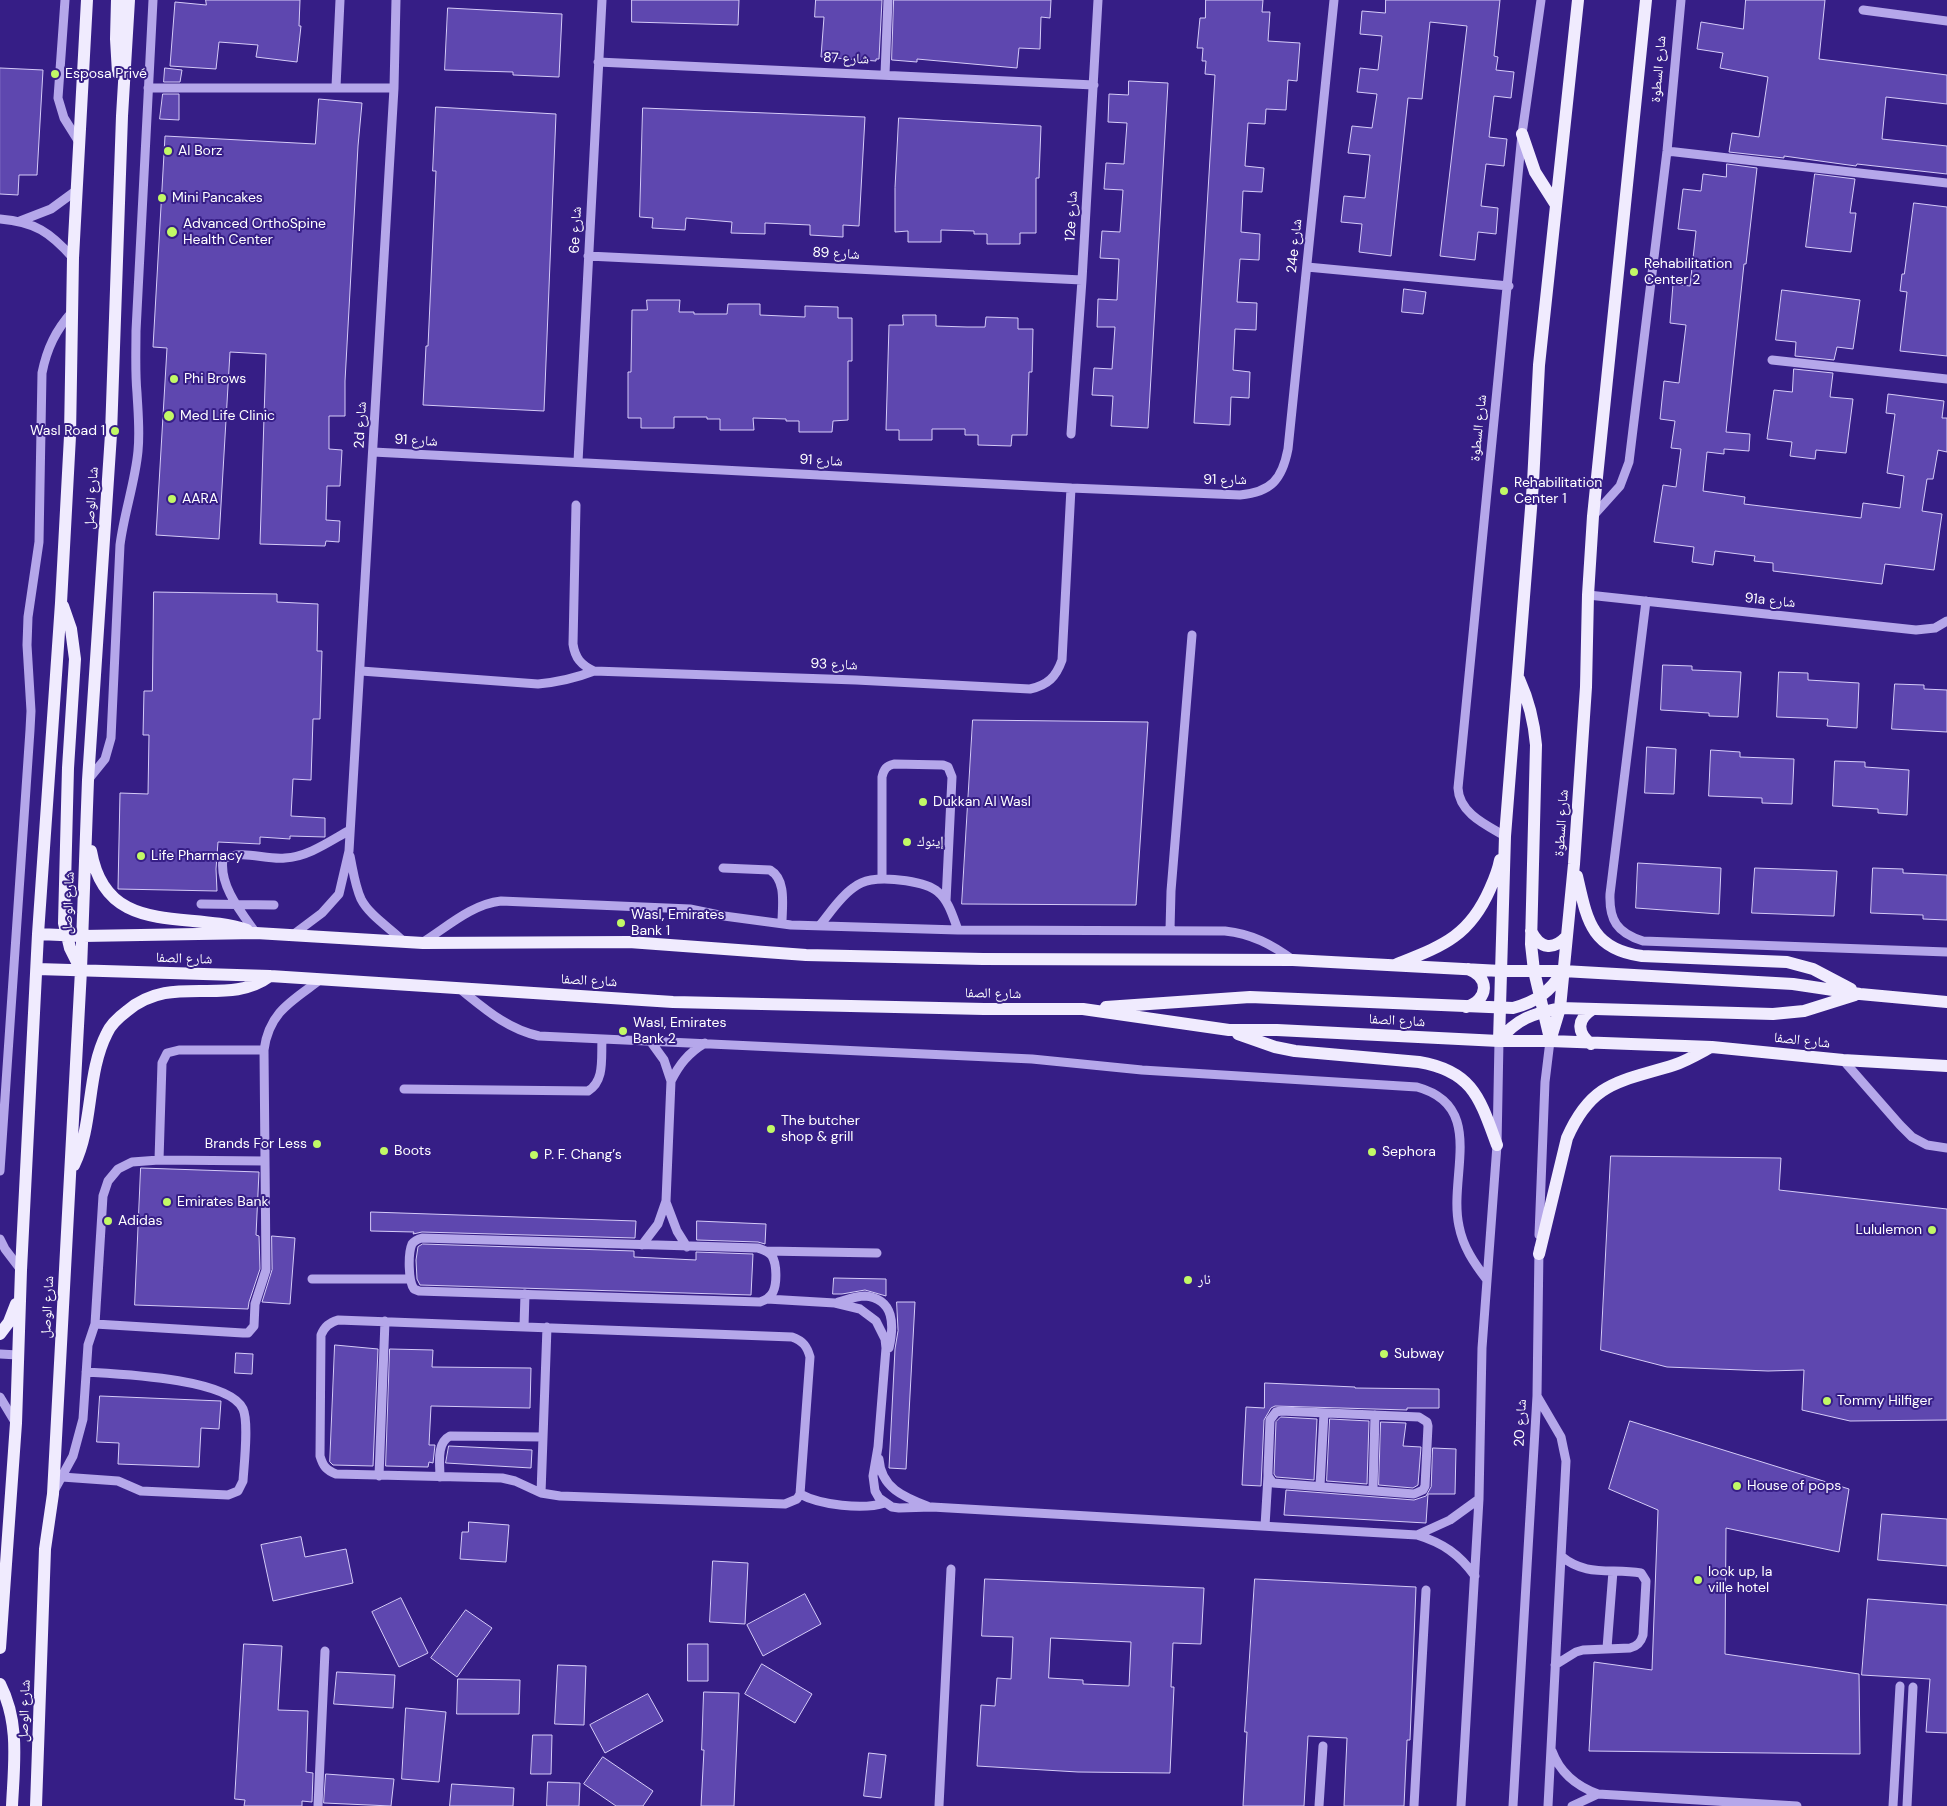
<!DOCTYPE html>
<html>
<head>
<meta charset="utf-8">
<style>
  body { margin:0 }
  canvas { display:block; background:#361e86 }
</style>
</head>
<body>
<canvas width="1947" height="1806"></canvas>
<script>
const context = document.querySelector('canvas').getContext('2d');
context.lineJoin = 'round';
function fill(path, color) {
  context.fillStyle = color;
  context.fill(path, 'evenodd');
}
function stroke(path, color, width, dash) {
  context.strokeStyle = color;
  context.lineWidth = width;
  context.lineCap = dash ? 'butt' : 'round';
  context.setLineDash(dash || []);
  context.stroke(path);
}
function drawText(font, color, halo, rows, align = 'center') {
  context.font = font + ' "DM Sans","Noto Naskh Arabic",sans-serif';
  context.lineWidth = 4;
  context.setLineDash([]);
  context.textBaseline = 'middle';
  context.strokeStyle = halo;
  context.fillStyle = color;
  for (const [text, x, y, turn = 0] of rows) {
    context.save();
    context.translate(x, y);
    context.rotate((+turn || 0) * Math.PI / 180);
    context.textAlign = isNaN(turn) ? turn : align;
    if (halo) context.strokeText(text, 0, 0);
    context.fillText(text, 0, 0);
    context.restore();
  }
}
const building = new Path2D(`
  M206,0h94l-1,26h2l-4,36 -41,-5 2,-12 -39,-3 -3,27 -46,-3 5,-64 31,3z
  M632,0h107l-1,25 -106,-3z
  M816,0h66l-3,59h-3v2l-55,-4 3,-40h-9z
  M894,0h157l-1,18 -9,-1 -1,32 -21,-1 -2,20 -100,-9v3l-25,-2z
  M1206,0h57l-1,12h8l-2,29 32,2 -3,38 -9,-1 -2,30 -20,-1 -1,15 -17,-1 -3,43 19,2 -2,24 -19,-1 -2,41 19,2 -1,26 -19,-1 -3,43 20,1 -1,27 -21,-1 -2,41 17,2 -1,26 -18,-1 -1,28 -36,-2 21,-348 -10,-1 1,-13h-4l1,-13h-6l3,-30h5z
  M1386,0h114l-6,56 4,1 -2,13 18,2 -3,26 -17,-2 -5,41 18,2 -3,27 -18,-2 -5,42 17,2 -2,26 -18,-2 -3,28 -35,-4 27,-230 -37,-4 -8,77 -14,-1 -17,158 -32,-4 3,-28 -21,-2 3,-26 21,2 5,-43 -22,-2 4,-27 20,2 5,-34 -20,-2 3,-24 18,2 4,-34 -22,-2 2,-23 23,2z
  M1746,0h79l-6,59 128,16v29l-61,-7 -4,42 65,7v28l-90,-10 -1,2 -72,-10v2l-55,-6 3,-19 27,4 9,-60 -48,-9 3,-15 -26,-4 4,-27 42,7z
  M448,8l114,6 -3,63 -46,-2v-3l-68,-2z
  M0,68l43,2 -6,105h-18l-1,20 -18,-1z
  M165,68l17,2 -2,12h-16z
  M1129,81l39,2 -20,345 -37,-2 2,-30 -21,-1 2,-27 18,1 3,-42h-18l1,-28 19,1 2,-41 -19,-1 2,-27 18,1 3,-42 -19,-1 2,-26 18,1 3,-41 -19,-1 1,-28 19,1z
  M163,94h16v26l-19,-1z
  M319,99l43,4 -4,43 -13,235v35h-16v33l13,1 -2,36h-13l-1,34 14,1 -1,21 -13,-1 -1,5 -65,-2 6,-190 -36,-2 -11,187 -63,-4 11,-187 -14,-1 12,-211 150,8z
  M436,107l120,7 -12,297 -121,-6 3,-59h2l8,-175h-3z
  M643,108l222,9 -6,109 -16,-1v12l-33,-2v-10l-45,-2v11l-34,-1 1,-11 -46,-4 -1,12 -33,-2 1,-10 -13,-1z
  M899,118l142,8 -2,52h-3v55h-16v11h-33v-10h-13v-3l-33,-1v12h-33v-11l-13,1v-44z
  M1727,164l30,4 -11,96h-2l-18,168 24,2 -1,17 -25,-2v5l-17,-2 -4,39 42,6 -1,7 117,14 2,-15 37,5 4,-32 -17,-3 8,-59 -9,-1 2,-19 56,7 -2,17h5v34l-9,-2 -5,29h-6l-5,32 20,3 -8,56 -49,-6 -3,20 -109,-13v-8l-19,-2 1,-5 -40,-5 -2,14 -21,-3 2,-15 -40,-5 9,-57 13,2 5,-38 -10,-1 4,-27 -15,-2 4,-38 15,2 7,-58 -16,-2 3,-39 17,2 6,-55 -18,-2 5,-40 18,2 2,-17 23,3z
  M1815,174l40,5 -5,34h6l-5,39 -45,-5z
  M1914,203l33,4v149l-47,-5 7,-59 -7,-1 2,-17h2z
  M1404,289l22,3 -3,22 -21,-2z
  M1782,290l78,10 -7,49 -16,-2 -3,13 -39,-4 1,-14 -20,-2z
  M647,300h33l-1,12h15v2h33l1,-10h32v11l45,2v-11l33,1v11h14v43h-4v59l-15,1 -1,11h-33v-11h-13v-2l-33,-1 1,12h-34v-11h-13v-2h-33v11h-33v-10h-13v-46h3l1,-62h15z
  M903,315h33v11l31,1h18l1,-10 32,1v11h15l-1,43h-3l-2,63h-15l-1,11 -33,-1v-10h-13v-6h-33v11h-33v-10h-13l3,-105h14z
  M1794,369l39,4 -3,24 23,2 -7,54 -30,-3 -1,9 -25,-3 2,-14 -25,-3 7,-49 18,2z
  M154,592l123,2v8l41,2 -1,47h5l-2,68h-7l-2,61 -18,-1 -2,37 34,2v19l-35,-1v3l-30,-2v7l-42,-2 -2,27 1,22 -99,-2 2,-96 28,1 1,-59h-6l1,-44h8z
  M1663,665l29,1v4l49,2 -3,45 -29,-1v-3l-48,-3z
  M1779,672l29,1v7l51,3 -2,45 -30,-2 1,-7 -51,-2z
  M1895,684l29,1v4l23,1v42l-55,-3z
  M973,720l175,2 -12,183 -174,-1z
  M1647,747l29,2 -2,45 -29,-1z
  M1711,750l29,2v5l54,2 -2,45 -30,-1v-5l-53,-2z
  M1835,761l30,1v5l44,3 -2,45 -29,-2v-4l-45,-3z
  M1638,863l83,5 -2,46 -83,-6z
  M1755,868l82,3 -3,45 -82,-3z
  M1873,868l30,1v4l44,2v45l-24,-1v-4l-52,-2z
  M1611,1156l170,2 -2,32 168,19v211l-97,1 -48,-11 2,-40 -36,1 -101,-4 -66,-17z
  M141,1168l118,4 -3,63 3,1 1,33 -11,33 -1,7 -113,-4z
  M371,1212l265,9 -1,17 -213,-6 -9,2 1,-2 -43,-1z
  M697,1221l69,3 -1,20 -7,-2 -61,-2z
  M272,1236l23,2 -5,66 -28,-2 10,-32z
  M423,1244l211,7v6l62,3v-8l57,2 -2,41 -331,-10 -3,-6 -1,-19 2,-13z
  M834,1278l52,1v17l-21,-6 -23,4h-9z
  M897,1302h18l-9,167 -17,-1 6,-119 3,-18z
  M335,1345l43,4 -5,117 -40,-1 -3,-3z
  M390,1349l43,1 -1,17 99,1 -1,40 -99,-2 -2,39h6l-2,18 -4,-1 -1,5 -42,-1z
  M236,1353l17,1 -1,20 -17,-1z
  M1265,1383l90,4v1l84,1v19h-32v2l-132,-4 -4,2 -7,12 -3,66 -19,-1 4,-78 18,1z
  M100,1396l121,5 -2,28 -18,-1 -2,39 -81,-3 1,-21 -22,-1z
  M1281,1417l36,2 -3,61 -38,-3 -2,-3 2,-52z
  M1330,1419l39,2 -2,63 -40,-3z
  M1630,1421l219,68 -10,63 -113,-24 -1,126 134,20 1,80 -271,-3 5,-89 58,8 6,-160 -49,-21z
  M1381,1422l25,1 -3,23 18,1 -3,38 -5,3 -34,-3z
  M449,1446l83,4 -1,18 -85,-5z
  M1433,1448l23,1 -1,45h-27l-2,29 -142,-8 2,-25 128,10 12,-4 5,-9z
  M1882,1514l65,5v47l-69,-6z
  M469,1522l40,3 -3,37 -46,-3 2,-27h6z
  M301,1537l4,20 41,-8 7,34 -80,18 -12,-56z
  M713,1561l35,2 -3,61 -35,-2z
  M985,1579l219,9 -3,56 -28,-1 -2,44h3l-4,86 -92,-1 -101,-6 4,-61 14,1 2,-28 14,1 2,-42 -31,-1zM1051,1638l80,4 -2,44 -46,-2v-4l-34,-2z
  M1255,1579l161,8 -6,153h-3l-3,66h-60l3,-68 -39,-2 -4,70h-61l4,-74h-2z
  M805,1594l16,30 -58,32 -16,-31z
  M401,1598l27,55 -29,14 -27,-55z
  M1868,1599l79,6v128l-21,-1 4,-53 -68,-4z
  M466,1610l26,18 -35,49 -26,-19z
  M244,1644l38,2 -4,64 30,1 -2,61 7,1 -1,29 -10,-1v5h-58l1,-6 -10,-1z
  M688,1644h20v37h-20z
  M762,1664l50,30 -17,29 -50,-29z
  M558,1665l28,1 -2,59 -29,-1z
  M337,1672l58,3 -2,33 -59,-4z
  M458,1679l62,1 -1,34h-62z
  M704,1692l35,1 -5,113h-33l3,-56h-2z
  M648,1694l15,27 -58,32 -15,-28z
  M406,1708l40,4 -7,70 -37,-3z
  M533,1735h19l-1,39h-20z
  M869,1753l17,2 -5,43 -17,-2z
  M603,1757l50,34 -10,15h-27l-32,-22z
  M326,1774l68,5 -3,27 -67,-3z
  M548,1782l32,1 -1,23h-32z
  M452,1784l62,4 -1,18h-63z`);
fill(building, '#5e47af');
stroke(building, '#d5cbf8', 1);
stroke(new Path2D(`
  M65,0l-7,98 6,20 15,24
  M1863,10l84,11
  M598,62l496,23
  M885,74l3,-74
  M336,87l4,-87
  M148,88h246
  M1667,151l280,32
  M0,219c35,3 50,13 73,39
  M20,221l31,-12 26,-19
  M588,256l494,24
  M1307,267l202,19
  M1772,360l175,19
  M1071,434l11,-154 16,-280
  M373,452l698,36 169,7c31,-3 42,-15 48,-46l46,-449
  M578,462l24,-462
  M576,505l-3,139c2,14 8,21 21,27l262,9 174,9c18,-4 26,-12 32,-29l9,-172
  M1593,516l27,-30 9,-24 38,-311 14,-151
  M1588,595l328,35 19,-2 12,-7
  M1646,601l-36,293c-1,26 7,39 33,47l304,11
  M361,671l177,13c21,-2 38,-6 56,-13
  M88,780l17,-21 6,-21 9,-193c4,-32 15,-62 18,-94 2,-20 0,-39 -1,-58 -2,-21 -1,-41 -1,-62l17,-331
  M1505,836c-19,-11 -46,-23 -47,-48l64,-654 19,-134
  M350,856c3,14 5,30 11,43 8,16 29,29 42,42
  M723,868l47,2c17,10 12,36 12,53
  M882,879v-102c2,-8 4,-11 12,-13l49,1 5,2 4,10 -6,124
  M201,904l73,1
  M820,925c10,-12 20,-28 33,-37 5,-4 12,-7 18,-8 16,-3 55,1 67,12 11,9 15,25 20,38
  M1170,930l1,-39 21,-256
  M256,933c-15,-21 -37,-47 -33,-74 20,-10 41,1 62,-1 23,-1 45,-17 65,-28
  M294,934l28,-21 17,-19 10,-43 45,-763 2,-88
  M423,942c24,-15 49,-38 78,-41l189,8 34,7 67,9 167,5 267,1c27,3 46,13 68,29
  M460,989c25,20 47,40 79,47l493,23 110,11 275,17c70,19 31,89 42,139 4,21 15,37 28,54
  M1843,1060l57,65 12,12 15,8 20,3
  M671,1081c8,-16 17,-28 34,-38
  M404,1089l184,2c17,-10 13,-33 14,-51
  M159,1160l3,-97 5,-10 12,-3h85
  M0,1171l30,-441 1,-19 -4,-66 1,-28 11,-75 3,-169c5,-25 14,-43 30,-61
  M666,1202l11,29 10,16
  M1539,1235l6,-153 5,-41
  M422,1238l336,10c5,2 10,3 14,8 5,8 5,28 1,36 -3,6 -7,8 -13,10l-341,-11 -5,-2c-6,-8 -6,-36 -2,-45 3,-4 6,-5 10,-6z
  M0,1239l5,10 16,21
  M642,1245l16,-21 8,-23 5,-120 -7,-21 -13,-18
  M766,1251l111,2
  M312,1279h97
  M767,1299l68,4 25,6 16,12 9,18 1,9 -8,99 -5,29 2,15 4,7 13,9 7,1 33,-1 485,28c26,8 42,19 58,41
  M838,1302c8,-2 18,-6 27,-6 30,3 29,30 24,52
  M338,1320l454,17c11,4 15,9 18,20l-10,137 -3,5 -12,5 -225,-8 -19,-3 -26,-12 -13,-3 -166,-4c-10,-4 -13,-8 -16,-18l1,-121c4,-9 8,-12 17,-15z
  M95,1324l148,9h5l6,-7 1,-22 11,-34 -2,-220c5,-38 28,-49 56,-70
  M524,1327l1,-33
  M0,1354l18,1
  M1537,1396l24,41 5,24 -18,345
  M0,1397l15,25
  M1281,1411l138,6 8,5 1,4 -3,60 -2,4 -9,4 -141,-11 -5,-7v-5l2,-51 6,-8z
  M879,1459c2,29 25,38 48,47
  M379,1476l6,-155
  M62,1477l56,4 23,10 87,4 10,-4 5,-10c1,-16 6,-59 0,-72 -14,-31 -125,-35 -157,-37
  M440,1477c0,-13 -4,-34 10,-41l93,1
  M1320,1486l4,-73
  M55,1489l18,-33 10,-37 5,-74 7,-21 8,-128 5,-15 10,-12 14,-7 27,-2 106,1
  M1373,1490l2,-75
  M541,1493l6,-166
  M800,1494c20,11 63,16 85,9
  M1265,1526l3,-50
  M1417,1535l33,-15 29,-21
  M1607,1648l6,-77
  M1555,1665l21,-13 7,-2 47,-2c8,-2 11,-6 13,-13l3,-54 -5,-8c-30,-5 -55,4 -80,-17
  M1552,1751c8,22 24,35 46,43l199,12
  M318,1806l7,-155
  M939,1806l12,-237
  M1319,1806l4,-60
  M1414,1806l12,-216
  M1461,1806l18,-307 3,-151 15,-203 2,-104
  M1513,1806l24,-410 2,-148
  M1572,1806l26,-12
  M1893,1806l7,-120
  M1907,1806l6,-119`), '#b5a7ea', 9);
stroke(new Path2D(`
  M117,0l-1,39 2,34
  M1522,134l13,38 21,33
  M63,606l8,23 4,30 -7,109 -4,155 6,25 11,22
  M1519,679c10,22 15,42 17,66l-5,199 3,27 16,68
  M91,851c15,87 95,59 156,79
  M1577,876c10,44 14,73 65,80l145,6 26,7 38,20
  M1531,931c9,18 22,20 36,5
  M38,934l45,2 173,-3 167,10 206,-1 177,13 177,4 310,1 208,11h62l230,13 67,10 87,8
  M1397,964c45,-18 72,-27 93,-75 4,-9 8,-18 10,-29
  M37,969l233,7 403,26 311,7h99l146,21h48l222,11h51l162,6 131,13 104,6
  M1106,1007l144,-10 263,11c23,-6 37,-16 50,-37
  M1466,1007c23,-7 24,-30 2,-38
  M1238,1034l37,13 20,4 124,11c54,9 61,37 78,83
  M1499,1041l6,-205 28,-353 6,-118 39,-365
  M1499,1041c18,-23 34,-27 61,-33l213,6 31,-3 51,-16
  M1550,1041l10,-33 14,-144 12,-177 2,-92 5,-79 53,-516
  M1591,1044c-15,-12 -14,-25 2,-35
  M74,1165c20,-41 12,-91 33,-132 4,-9 12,-16 20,-22 46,-39 100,-3 143,-35
  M1539,1254l28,-116c25,-57 53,-56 107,-73 12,-4 24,-11 35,-17
  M0,1334l9,-12 7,-18
  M0,1648l16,-225 5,-153 17,-336 23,-331 9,-167 3,-178 14,-258
  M0,1684c20,39 14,80 12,122
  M36,1806l9,-257 8,-55 28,-524 7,-190 23,-346 11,-318 7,-116`), '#f0ebfe', 12);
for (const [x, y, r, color] of [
  [55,74,5,"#c2f966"],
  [168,151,5,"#c2f966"],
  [162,198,5,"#c2f966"],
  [172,232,6,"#c2f966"],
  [1634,272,5,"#c2f966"],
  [174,379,5,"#c2f966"],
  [169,416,6,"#c2f966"],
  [115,431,5,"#c2f966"],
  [1504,491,5,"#c2f966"],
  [172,499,5,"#c2f966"],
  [923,802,5,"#c2f966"],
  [907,842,5,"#c2f966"],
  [141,856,5,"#c2f966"],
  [621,923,5,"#c2f966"],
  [623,1031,5,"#c2f966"],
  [771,1129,5,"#c2f966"],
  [317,1144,5,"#c2f966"],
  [384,1151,5,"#c2f966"],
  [1372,1152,5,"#c2f966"],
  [534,1155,5,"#c2f966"],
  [167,1202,5,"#c2f966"],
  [108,1221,5,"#c2f966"],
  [1932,1230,5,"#c2f966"],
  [1188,1280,5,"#c2f966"],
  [1384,1354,5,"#c2f966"],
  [1827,1401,5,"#c2f966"],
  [1737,1486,5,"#c2f966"],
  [1698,1580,5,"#c2f966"]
]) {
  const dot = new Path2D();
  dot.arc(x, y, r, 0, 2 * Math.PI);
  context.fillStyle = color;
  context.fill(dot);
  stroke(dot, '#361e86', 2);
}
drawText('14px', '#fff', '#361e86', [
  ["شارع 87",846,59,2],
  ["شارع السطوة",1659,69,-85],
  ["12e شارع",1072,216,-87],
  ["6e شارع",576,230,-87],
  ["24e شارع",1295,246,-84],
  ["شارع 89",836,254,3],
  ["2d شارع",361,425,-87],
  ["شارع السطوة",1479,428,-84],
  ["شارع 91",416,441,3],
  ["شارع 91",821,461,3],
  ["شارع 91",1225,480],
  ["شارع الوصل",92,498,-86],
  ["91a شارع",1770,601,6],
  ["شارع 93",834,665,2],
  ["شارع السطوة",1562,823,-86],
  ["شارع الوصل",69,903,-88],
  ["شارع الصفا",184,959,2],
  ["شارع الصفا",589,981,3],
  ["شارع الصفا",993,994,1],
  ["شارع الصفا",1397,1021,3],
  ["شارع الصفا",1802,1041,6],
  ["شارع الوصل",48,1307,-87],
  ["شارع 20",1521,1423,-87],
  ["شارع الوصل",25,1711,-88]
]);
drawText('14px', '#fff', '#361e86', [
  ["Esposa Privé",65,74],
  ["Al Borz",178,151],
  ["Mini Pancakes",172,198],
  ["Advanced OrthoSpine",183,224],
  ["Health Center",183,240],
  ["Rehabilitation",1644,264],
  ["Center 2",1644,280],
  ["Phi Brows",184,379],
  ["Med Life Clinic",180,416],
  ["Wasl Road 1",105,431,"right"],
  ["Rehabilitation",1514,483],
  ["Center 1",1514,499],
  ["AARA",182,499],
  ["Dukkan Al Wasl",933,802],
  ["إينوك",917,842],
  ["Life Pharmacy",151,856],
  ["Wasl, Emirates",631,915],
  ["Bank 1",631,931],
  ["Wasl, Emirates",633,1023],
  ["Bank 2",633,1039],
  ["The butcher",781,1121],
  ["shop & grill",781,1137],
  ["Brands For Less",307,1144,"right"],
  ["Boots",394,1151],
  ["Sephora",1382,1152],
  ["P. F. Chang’s",544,1155],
  ["Emirates Bank",177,1202],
  ["Adidas",118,1221],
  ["Lululemon",1922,1230,"right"],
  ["نار",1198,1280],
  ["Subway",1394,1354],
  ["Tommy Hilfiger",1837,1401],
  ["House of pops",1747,1486],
  ["look up, la",1708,1572],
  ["ville hotel",1708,1588]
], 'left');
</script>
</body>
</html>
